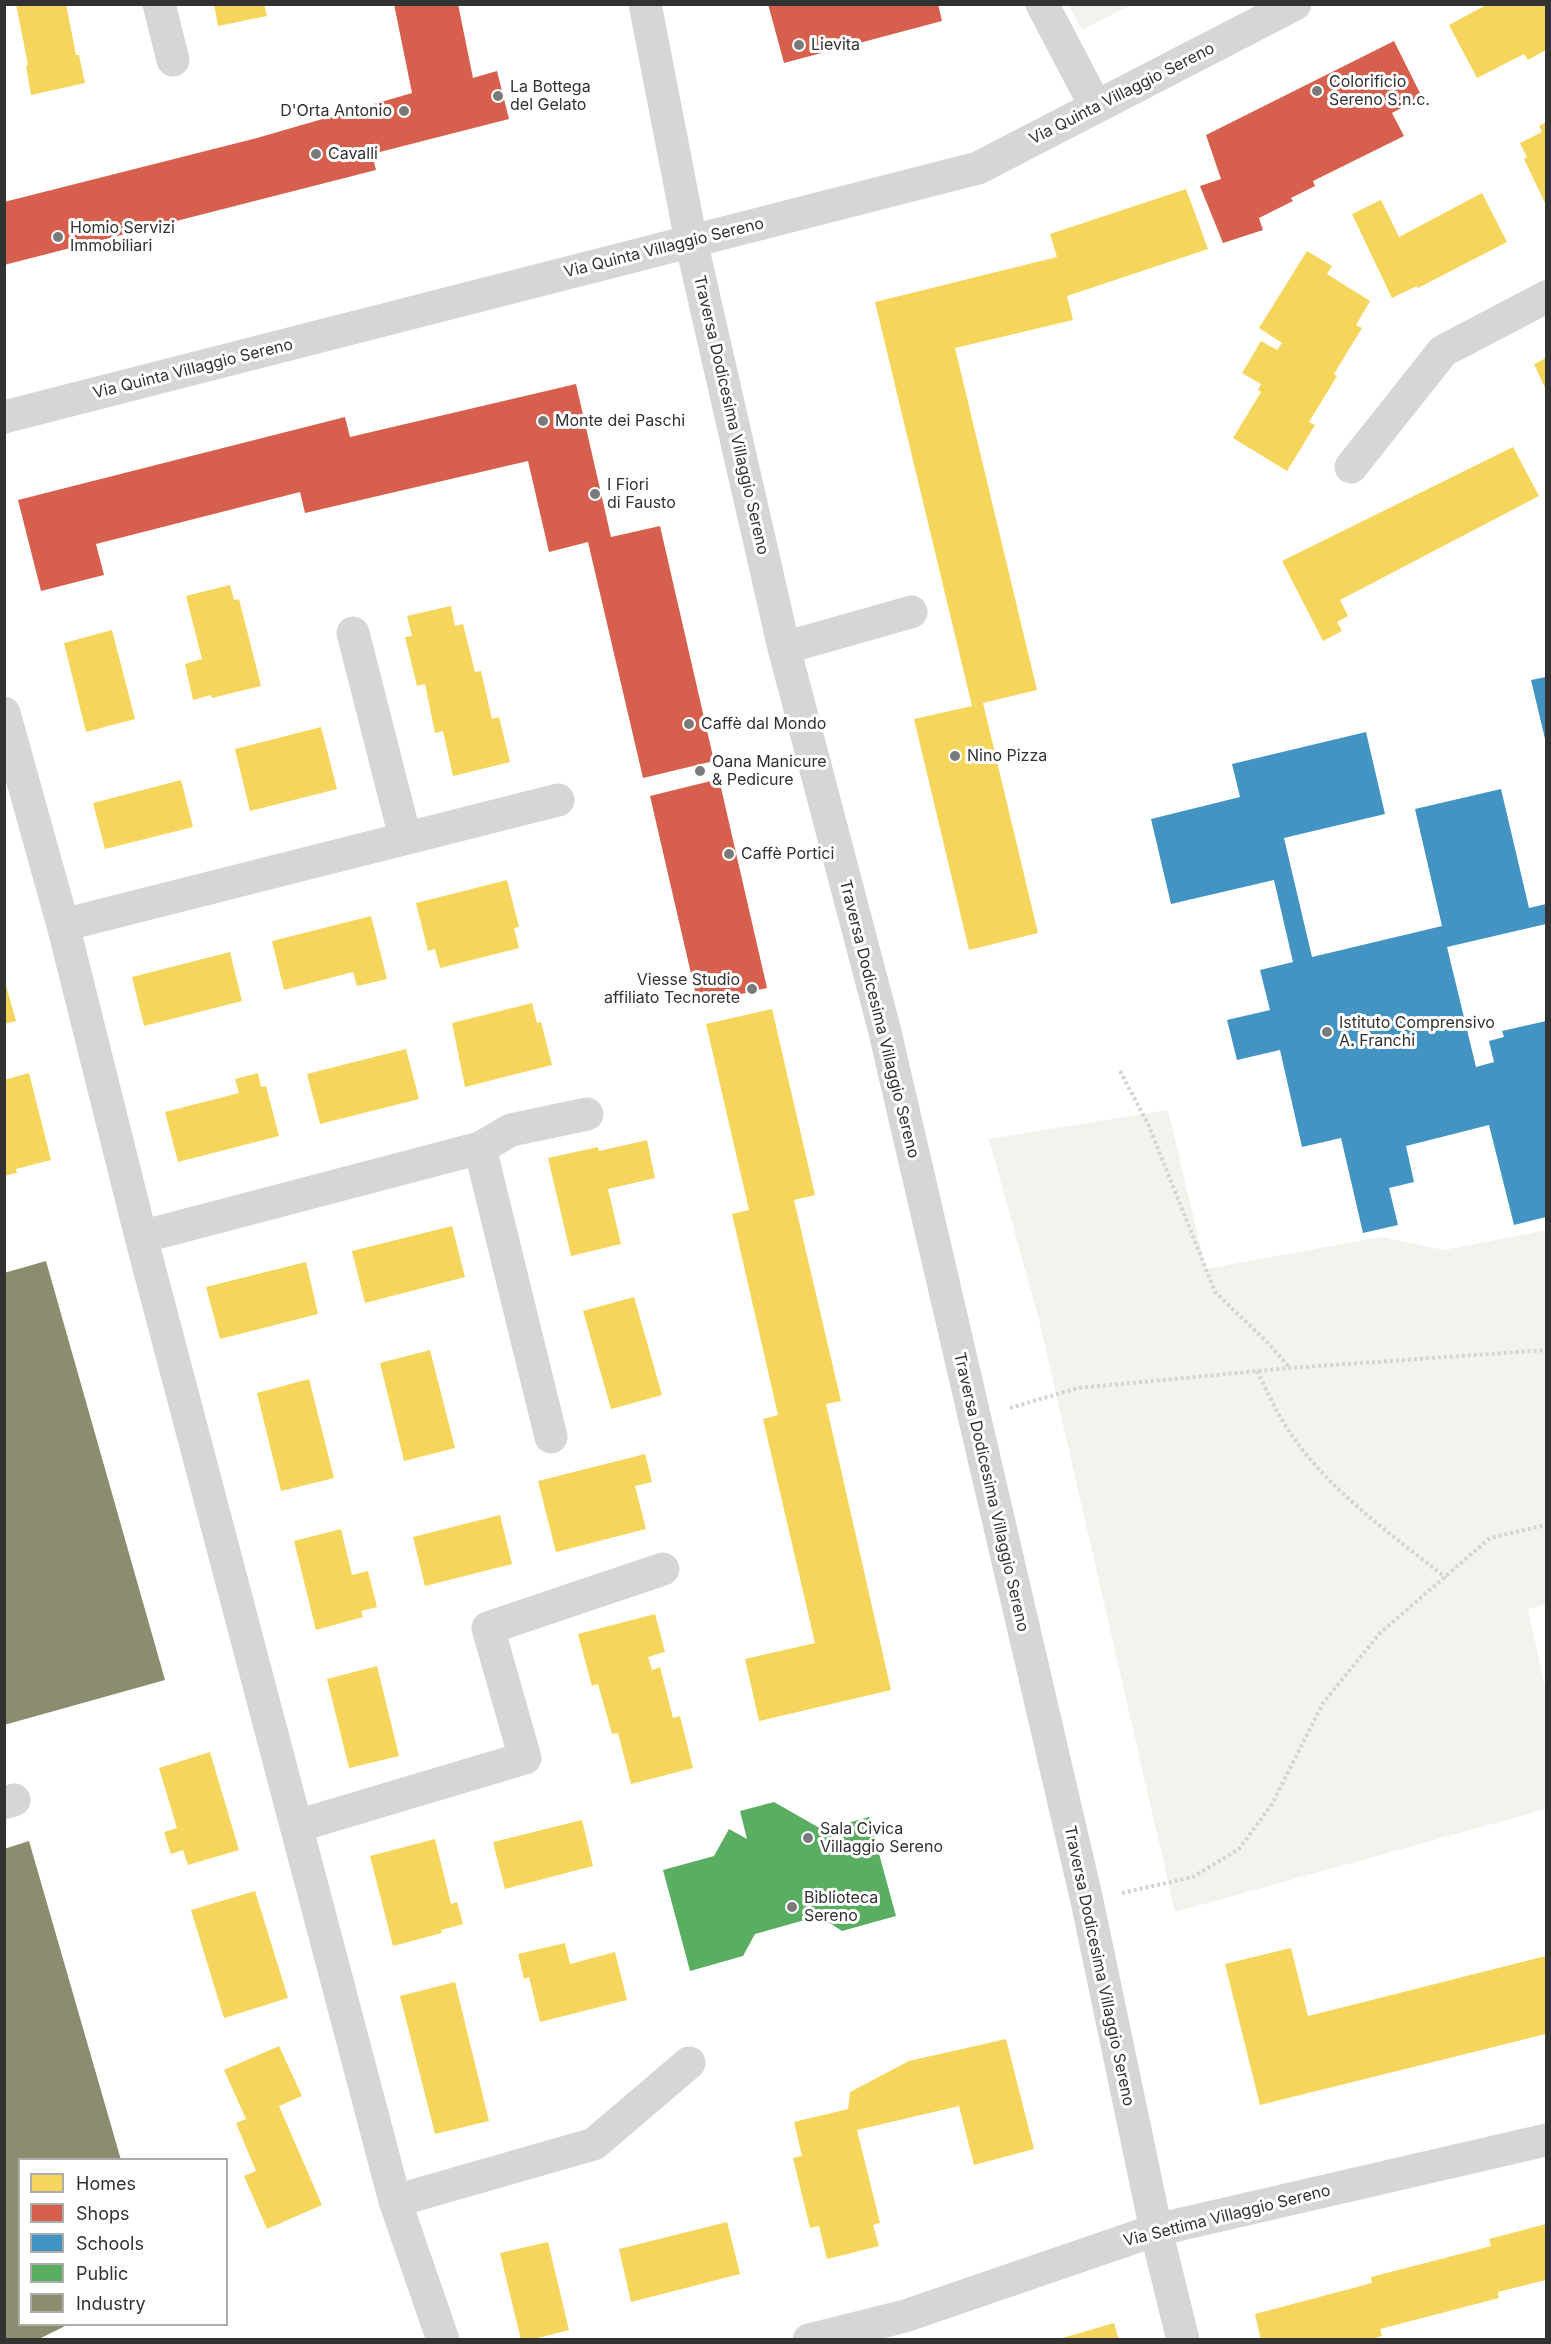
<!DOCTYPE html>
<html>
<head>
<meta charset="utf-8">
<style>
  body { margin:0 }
  #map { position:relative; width:1551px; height:2344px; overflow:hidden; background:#fff; font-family:Inter,sans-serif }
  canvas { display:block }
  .frame { position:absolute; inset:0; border:6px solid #323232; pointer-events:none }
  .legend { position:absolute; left:18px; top:2158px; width:210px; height:168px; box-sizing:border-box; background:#fff; border:2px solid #adadad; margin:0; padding:8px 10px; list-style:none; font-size:18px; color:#323232 }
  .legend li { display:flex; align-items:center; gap:12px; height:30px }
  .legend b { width:30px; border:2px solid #adadad }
</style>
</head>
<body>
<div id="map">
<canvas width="1551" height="2344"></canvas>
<div class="frame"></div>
<ul class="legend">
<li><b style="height:16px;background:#f6d55c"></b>Homes</li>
<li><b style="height:16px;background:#d6604d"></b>Shops</li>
<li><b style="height:16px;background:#4393c3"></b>Schools</li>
<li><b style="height:16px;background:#5aae61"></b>Public</li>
<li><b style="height:16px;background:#8c8c6e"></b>Industry</li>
</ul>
</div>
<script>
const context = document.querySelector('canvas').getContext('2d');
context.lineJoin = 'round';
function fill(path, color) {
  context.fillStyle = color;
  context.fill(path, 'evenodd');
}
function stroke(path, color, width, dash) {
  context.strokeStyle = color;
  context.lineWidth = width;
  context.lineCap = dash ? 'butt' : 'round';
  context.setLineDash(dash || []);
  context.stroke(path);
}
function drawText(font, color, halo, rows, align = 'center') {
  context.font = font + ' Inter,sans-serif';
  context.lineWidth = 6;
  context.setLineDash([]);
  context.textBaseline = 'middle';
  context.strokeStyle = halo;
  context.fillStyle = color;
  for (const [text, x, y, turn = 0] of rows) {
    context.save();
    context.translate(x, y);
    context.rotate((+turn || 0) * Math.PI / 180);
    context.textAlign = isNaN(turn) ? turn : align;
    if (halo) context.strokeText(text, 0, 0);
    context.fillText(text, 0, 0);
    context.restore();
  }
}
fill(new Path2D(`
  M1069,5h62l-49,25z
  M1168,1110l38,159 175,-32 63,13 102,-20v374l-18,5 18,82v118l-371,103 -136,-592 -50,-181z`), '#f1f3ed');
fill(new Path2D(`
  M16,4h50l10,51h3l6,28 -54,12 -5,-29 2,-1z
  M214,4h50l3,12 -49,10z
  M1488,4h58v46l-18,10 -4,-6 -47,24 -28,-53z
  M1546,122v83l-22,-46 3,-2 -7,-14 22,-11 -3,-6z
  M1186,189l22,60 -141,47 6,24 -118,28 82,342 -54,13 55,230 -69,17 -55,-231 58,-13 -97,-404 182,-45 -7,-23z
  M1482,193l25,49 -89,46 -1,-2 -25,12 -40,-84 29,-14 18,37z
  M1307,251l25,15 -5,8 43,27 -14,24 6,3 -28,46 3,2 -28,46 6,3 -28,46 -54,-33 28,-46 -3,-2 3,-6 -19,-11 19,-32 16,9 5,-7 -23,-15z
  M1546,358v32l-12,-26z
  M1513,447l26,49 -199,104 8,16 -11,6 5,9 -19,10 -41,-80z
  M230,585l4,15 5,-1 22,87 -49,12 -1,-3 -18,5 -8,-36 17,-5 -16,-63z
  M451,606l4,20 8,-2 12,48 6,-1 11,48 7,-2 11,45 -57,14 -10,-45 -8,2 -10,-49 -8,2 -12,-49 7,-1 -5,-20z
  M112,630l23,89 -49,13 -22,-89z
  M321,727l16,62 -87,22 -15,-62z
  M181,780l12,47 -88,22 -12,-46z
  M507,880l12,47 -5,1 5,20 -79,20 -5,-19 -7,2 -12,-48z
  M371,916l16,63 -30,7 -4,-14 -69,18 -12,-49z
  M230,952l12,49 -98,25 -12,-49z
  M4,978l12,43 -12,3z
  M532,1003l5,20 4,-1 11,43 -87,22 -13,-64z
  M772,1009l43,186 -21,5 47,201 -15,3 65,286 -132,31 -14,-62 70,-16 -52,-224 15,-4 -46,-201 17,-4 -43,-186z
  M406,1049l13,50 -99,25 -13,-50z
  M29,1073l22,87 -35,9 1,4 -13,3v-96z
  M258,1073l3,14 5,-1 13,50 -101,26 -13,-50 74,-19 -4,-14z
  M647,1140l8,38 -47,11 13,55 -50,12 -23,-98 50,-11 1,4z
  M452,1226l13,51 -100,26 -13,-52z
  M306,1262l12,52 -98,25 -14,-52z
  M634,1297l28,98 -51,14 -28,-98z
  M430,1350l25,98 -51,13 -24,-98z
  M309,1379l25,99 -53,13 -24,-98z
  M645,1454l7,28 -17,4 11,43 -90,23 -18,-71z
  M500,1515l12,49 -87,22 -12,-49z
  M341,1529l11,46 16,-4 9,36 -16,4 2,6 -47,13 -22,-89z
  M655,1614l10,38 -17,5 4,13 8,-3 13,51 7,-2 13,52 -62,16 -13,-51 -6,1 -14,-50 -6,2 -14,-52z
  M377,1666l22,90 -50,12 -22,-89z
  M210,1752l29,98 -51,15 -5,-15 -12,4 -7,-22 13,-4 -18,-60z
  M582,1820l11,46 -88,23 -12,-47z
  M435,1839l16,65 6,-2 6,22 -22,6 1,3 -49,13 -23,-90z
  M255,1891l33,107 -64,20 -33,-108z
  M565,1943l5,21 45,-12 12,48 -87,22 -11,-45 -5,2 -6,-25z
  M1291,1948l17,68 238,-60v78l-286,71 -35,-141z
  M455,1982l34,139 -54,13 -35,-138z
  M1006,2039l28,110 -60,16 -15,-59 -102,24 23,93 -7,2 6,21 -52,13 -8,-33 -9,2 -17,-70 9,-2 -8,-34 54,-13 2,-17 59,-31z
  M279,2046l23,50 -23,10 43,99 -55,24 -23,-53 12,-5 -20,-48 10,-4 -22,-49z
  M727,2222l13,52 -109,28 -12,-53z
  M1546,2224v56l-48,12 1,6 -119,31 2,7 -14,4h-107l-6,-26 117,-31 -1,-6 120,-31 -2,-7z
  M548,2242l21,88 -39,10h-9l-21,-87z
  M1114,2323l5,17h-60v-1z`), '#f6d55c');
fill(new Path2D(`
  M394,4h64l15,74 24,-7 12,48 -137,35 4,16 -372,95v-63l253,-64 155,-45z
  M768,4h170l4,17 -158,42z
  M1394,41l28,56 -30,16 12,23 -91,45 2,5 -24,12 2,3 -34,17 4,12 -40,13 -23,-57 21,-7 -15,-44z
  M576,384l35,153 49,-11 54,235 -71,17 -55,-236 -39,10 -21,-91 -223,52 -5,-21 -204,52 8,31 -63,16 -23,-91 327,-83 5,20z
  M719,779l48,209 -69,16 -48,-208z`), '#d6604d');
fill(new Path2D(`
  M1546,677v66l-15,-63z
  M1366,732l19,82 -101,24 28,119 130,-31 -27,-117 86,-20 28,119 17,-4v20l-99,23 29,120 18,-5 -5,-21 15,-4 -2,-6 44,-10v196l-32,8 -25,-100 -83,21 8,36 -25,6 9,37 -35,8 -22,-95 -39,9 -22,-97 -43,10 -10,-40 43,-10 -10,-40 33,-8 -19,-82 -103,24 -20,-85 89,-22 -8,-33z`), '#4393c3');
fill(new Path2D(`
  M774,1802l49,28 46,-13 27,99 -54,15 -23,-15 -64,18 -12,22 -53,15 -27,-101 51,-14 15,-27 18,10 -7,-28z`), '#5aae61');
fill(new Path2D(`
  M46,1261l119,419 -161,45v-452z
  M29,1841l92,319h-101v164h49l-32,16h-33v-491z`), '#8c8c6e');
stroke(new Path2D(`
  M1120,1071l29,55 66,166 52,50 23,26
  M1257,1371c10,19 18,39 30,57 39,61 103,105 159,150
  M1010,1408l68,-20 212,-20 256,-18
  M1122,1893l71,-16 46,-28 33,-45 51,-101 57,-70 110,-95 56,-13`), '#d4d4d4', 4, [3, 3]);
stroke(new Path2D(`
  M159,4l14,56
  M645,4l46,237 93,407 100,380 203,873 69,329 27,110
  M1042,4l54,103
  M4,417l974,-249 317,-164
  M1351,467l92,-116 103,-54
  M353,633l52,204
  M784,648l127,-36
  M4,713l59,212 78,312 254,964 48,139
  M63,925l495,-125
  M480,1148l71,289
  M141,1237l339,-89 31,-18 76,-16
  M4,1803l10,-3
  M297,1826l228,-68 -37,-130 175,-59
  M395,2201l199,-57 95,-81
  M809,2340l96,-24 251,-86 390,-90`), '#d6d6d6', 33);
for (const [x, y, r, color] of [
  [799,45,6,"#7a7a7a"],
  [1317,91,6,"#7a7a7a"],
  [498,96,6,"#7a7a7a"],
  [404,111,6,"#7a7a7a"],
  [316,154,6,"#7a7a7a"],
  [58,237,6,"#7a7a7a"],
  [543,421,6,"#7a7a7a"],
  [595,494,6,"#7a7a7a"],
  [689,724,6,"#7a7a7a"],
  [955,756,6,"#7a7a7a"],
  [700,771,6,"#7a7a7a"],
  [729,854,6,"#7a7a7a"],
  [752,989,6,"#7a7a7a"],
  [1327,1032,6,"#7a7a7a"],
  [808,1838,6,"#7a7a7a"],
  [792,1907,6,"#7a7a7a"]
]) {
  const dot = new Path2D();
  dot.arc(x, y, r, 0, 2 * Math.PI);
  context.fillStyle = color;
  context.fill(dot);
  stroke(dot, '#fff', 2);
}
drawText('16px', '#323232', '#fff', [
  ["Lievita",811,45],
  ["Colorificio",1329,82],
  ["Sereno S.n.c.",1329,100],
  ["La Bottega",510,87],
  ["del Gelato",510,105],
  ["D'Orta Antonio",392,111,"right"],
  ["Cavalli",328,154],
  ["Homio Servizi",70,228],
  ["Immobiliari",70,246],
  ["Monte dei Paschi",555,421],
  ["I Fiori",607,485],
  ["di Fausto",607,503],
  ["Caffè dal Mondo",701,724],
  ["Nino Pizza",967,756],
  ["Oana Manicure",712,762],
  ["& Pedicure",712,780],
  ["Caffè Portici",741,854],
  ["Viesse Studio",740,980,"right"],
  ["affiliato Tecnorete",740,998,"right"],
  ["Istituto Comprensivo",1339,1023],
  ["A. Franchi",1339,1041],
  ["Sala Civica",820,1829],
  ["Villaggio Sereno",820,1847],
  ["Biblioteca",804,1898],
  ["Sereno",804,1916]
], 'left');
drawText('16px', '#323232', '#fff', [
  ["Via Quinta Villaggio Sereno",1122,94,-27],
  ["Via Quinta Villaggio Sereno",664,248,-14],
  ["Via Quinta Villaggio Sereno",193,369,-14],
  ["Traversa Dodicesima Villaggio Sereno",731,415,77],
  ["Traversa Dodicesima Villaggio Sereno",879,1019,76],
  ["Traversa Dodicesima Villaggio Sereno",991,1492,77],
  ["Traversa Dodicesima Villaggio Sereno",1099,1966,78],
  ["Via Settima Villaggio Sereno",1227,2216,-14]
]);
</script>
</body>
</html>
